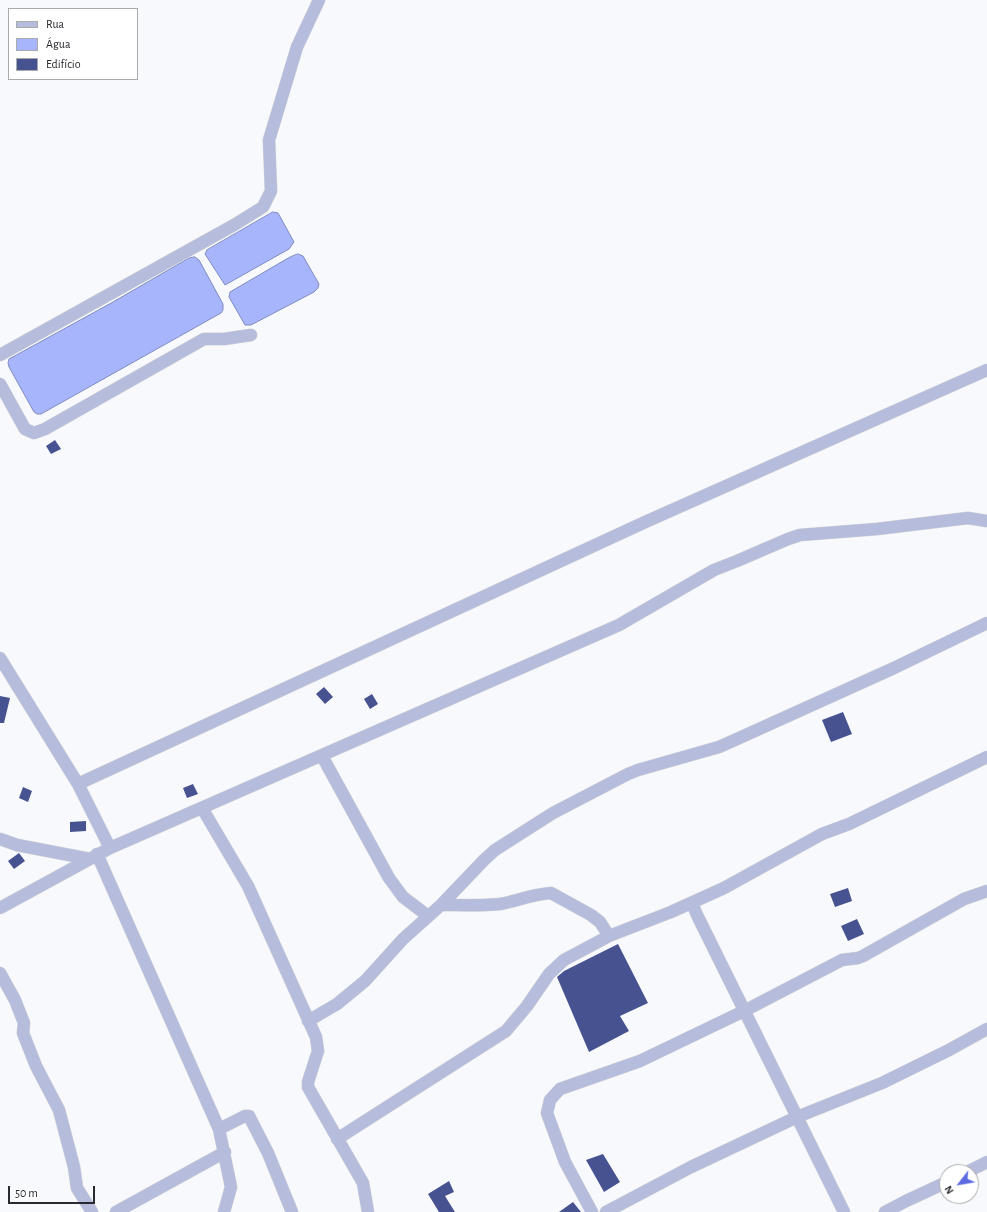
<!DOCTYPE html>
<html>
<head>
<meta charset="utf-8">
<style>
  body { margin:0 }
  #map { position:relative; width:987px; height:1212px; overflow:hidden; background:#f8f9fc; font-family:"Alegreya Sans",sans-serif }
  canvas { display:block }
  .legend { position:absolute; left:8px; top:8px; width:130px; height:72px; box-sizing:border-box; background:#fff; border:1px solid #a9aaac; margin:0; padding:5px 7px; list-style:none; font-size:12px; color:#292a30 }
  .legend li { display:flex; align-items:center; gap:8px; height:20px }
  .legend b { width:20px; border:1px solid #a9aaac }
  .north { position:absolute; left:939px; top:1164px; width:40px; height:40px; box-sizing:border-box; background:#fff; border:1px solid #a9aaac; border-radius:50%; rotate:239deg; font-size:11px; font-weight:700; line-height:16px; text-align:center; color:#292a30 }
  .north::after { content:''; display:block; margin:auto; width:14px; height:18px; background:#5c69e0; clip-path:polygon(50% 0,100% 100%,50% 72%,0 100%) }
  .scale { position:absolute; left:8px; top:1186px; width:87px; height:18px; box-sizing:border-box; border:2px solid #292a30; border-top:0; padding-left:5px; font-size:12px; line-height:14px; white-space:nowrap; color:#292a30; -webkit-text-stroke:3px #fff; paint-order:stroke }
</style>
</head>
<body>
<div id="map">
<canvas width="987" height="1212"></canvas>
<ul class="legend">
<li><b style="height:5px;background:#b5bcdc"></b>Rua</li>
<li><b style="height:11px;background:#a6b5fc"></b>Água</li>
<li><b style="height:11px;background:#475290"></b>Edifício</li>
</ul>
<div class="north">N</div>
<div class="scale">50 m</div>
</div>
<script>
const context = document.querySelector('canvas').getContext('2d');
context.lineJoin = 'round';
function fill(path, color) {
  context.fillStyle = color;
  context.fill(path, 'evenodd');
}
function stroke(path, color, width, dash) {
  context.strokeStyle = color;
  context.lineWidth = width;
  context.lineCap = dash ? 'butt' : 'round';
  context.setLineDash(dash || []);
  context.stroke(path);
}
const water = new Path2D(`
  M273,212l5,1 16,29 -5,7 -64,36 -20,-31 2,-4z
  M298,254l5,2 16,28 -1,4 -4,4 -63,33h-6l-16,-28 1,-5 60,-35z
  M195,257l4,3 24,44v6l-2,3 -180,101h-4l-3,-2 -25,-45 -1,-4 1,-4 104,-57 76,-44z`);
fill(water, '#a6b5fc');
stroke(water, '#808bbf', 1);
fill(new Path2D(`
  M55,440l6,9 -10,5 -5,-8z
  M324,687l9,10 -8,7 -9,-10z
  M372,694l6,10 -8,5 -6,-10z
  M0,696l10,2 -6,25h-4z
  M843,712l9,22 -21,8 -9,-22z
  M193,784l5,10 -11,4 -4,-10z
  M23,787l9,4 -4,11 -9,-4z
  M86,821v10l-16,1v-10z
  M19,853l6,8 -11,8 -6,-8z
  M848,888l4,13 -17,6 -5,-13z
  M857,919l7,15 -16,7 -7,-15z
  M618,944l30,59 -28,13 9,15 -40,21 -32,-75 7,-6z
  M603,1154l17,28 -16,10 -18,-32z
  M449,1181l5,11 -9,4 10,16h-16l-11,-18z
  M573,1202l8,10h-22z`), '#475290');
const minor = new Path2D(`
  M0,355l234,-130 29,-18 8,-16 -2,-51 28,-93 22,-47
  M0,384l25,45 9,4 11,-4 159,-90h20l27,-4
  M0,658l78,126 32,64
  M322,756l67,122 14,19 25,19
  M78,784l565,-261 344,-153
  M202,808l46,78 68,151 2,14 -10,31v5l55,96 5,29
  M0,839l17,6 73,14
  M97,854l122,275 12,58 -7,25
  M692,903l5,12 147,297
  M441,905c19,0 39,1 59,-1 17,-3 33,-10 51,-11l40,22 9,7 9,14
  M0,908l110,-60 509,-223 95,-55 23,-9 51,-22 12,-4 77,-6 91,-11 19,3
  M0,973l15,27 9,23 -1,10 13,33 23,44 15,57 3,21 15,24
  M308,1021l29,-17 28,-23 38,-42 38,-34 43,-45 11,-10 58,-37 75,-39 10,-4 81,-23 18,-8 157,-71 93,-45
  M219,1129l26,-13h4l19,37 24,59
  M337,1139l169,-108 21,-25 22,-32 15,-14 45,-24 62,-24 53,-24 98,-54 27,-10 138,-67
  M967,1172l20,-10
  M116,1212l109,-60
  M592,1212l-27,-50 -18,-49 3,-13 10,-11 80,-28 104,-50 98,-51 16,-2 5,-2 101,-57 23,-8
  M606,1212l85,-45 106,-50 85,-34 67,-33 38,-21
  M885,1212l21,-11 41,-19`);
stroke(minor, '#d3d4d7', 13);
stroke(minor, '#b5bcdc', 12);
</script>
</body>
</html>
